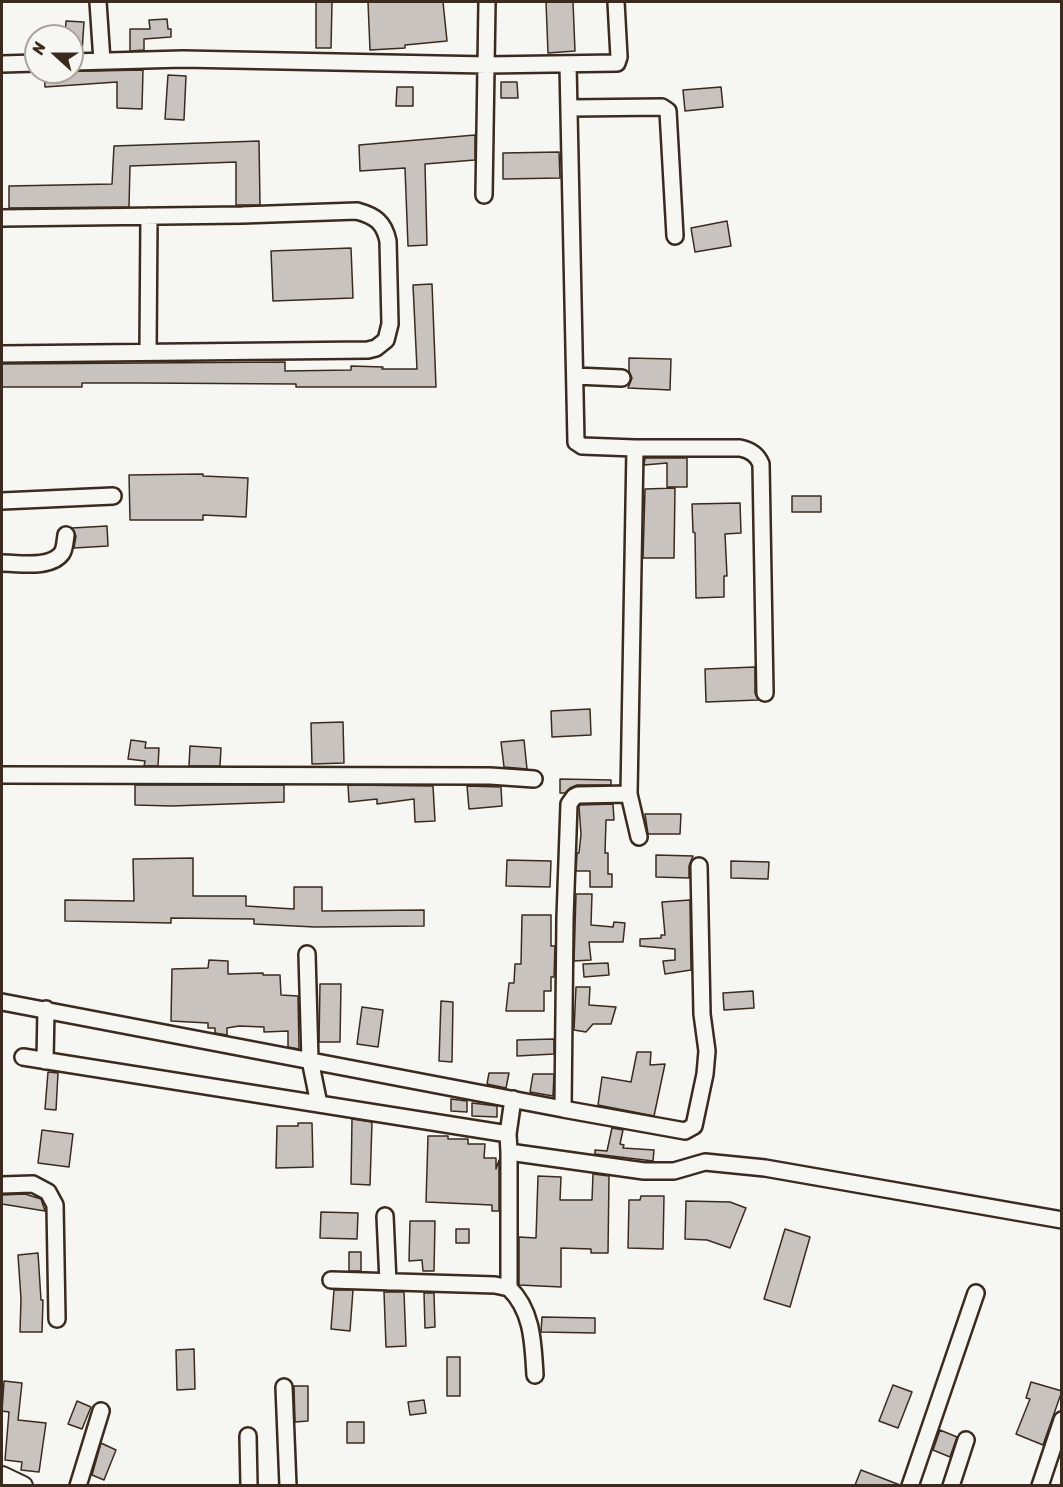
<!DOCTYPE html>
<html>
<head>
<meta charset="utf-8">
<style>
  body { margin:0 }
  #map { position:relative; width:1063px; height:1487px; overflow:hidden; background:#f6f6f2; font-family:Sriracha,sans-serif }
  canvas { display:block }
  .frame { position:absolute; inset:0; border:3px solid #3b2a1e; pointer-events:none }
  .north { position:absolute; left:24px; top:24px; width:60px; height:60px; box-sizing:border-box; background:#f6f6f2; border:2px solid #aba49d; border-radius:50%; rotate:291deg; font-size:16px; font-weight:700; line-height:24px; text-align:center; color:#3b2a1e }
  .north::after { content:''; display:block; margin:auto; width:21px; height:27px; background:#3b2a1e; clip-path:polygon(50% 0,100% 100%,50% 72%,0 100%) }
</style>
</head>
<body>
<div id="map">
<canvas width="1063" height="1487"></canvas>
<div class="frame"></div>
<div class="north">N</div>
</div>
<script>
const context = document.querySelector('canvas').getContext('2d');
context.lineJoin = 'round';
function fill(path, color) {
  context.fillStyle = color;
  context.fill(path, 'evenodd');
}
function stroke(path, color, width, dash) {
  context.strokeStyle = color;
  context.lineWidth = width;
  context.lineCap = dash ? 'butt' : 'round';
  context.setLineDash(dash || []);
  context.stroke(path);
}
const building = new Path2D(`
  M316,2h16l-1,46h-15z
  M368,2h75l4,39 -42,4v3l-35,2z
  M546,2h27l2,49 -27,2z
  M167,19l1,10h3v8l-27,2v11l-14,1v-22h20l-1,-9z
  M66,21l18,1 -2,30h-10v-16h-7z
  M143,70l-1,39 -25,-1v-26l-72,5 -1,-15z
  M168,75l18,1 -2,44 -19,-1z
  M501,82h16l1,16h-17z
  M397,87h16v19h-17z
  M721,87l2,20 -38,4 -2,-21z
  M475,135v25l-50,4 2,81 -19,1 -3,-78 -45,3 -1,-26z
  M259,141l1,64h-24v-43l-106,4 -1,41 -120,1v-22l103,-2 2,-38z
  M559,152l1,26 -57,1v-26z
  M727,221l4,25 -36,6 -4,-24z
  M351,248l2,50 -80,3 -2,-50z
  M432,284l4,103h-140v-3l-155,-1h-59v4h-80v-23l283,-2v9l66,-1v-4l32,1 -1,2h35l-4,-84z
  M629,358l42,1 -1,31 -42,-2 4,-10 -3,-7z
  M645,458h42v29h-20v-24l-23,2z
  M203,474v2l45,2 -2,39 -43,-2v5h-73l-1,-45z
  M675,488l-1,70h-31l2,-69z
  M792,496h29v16h-29z
  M740,503l1,30 -16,1 2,42h-3v21l-28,1 -1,-65 -2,-1 -1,-28z
  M107,526l1,20 -34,2 2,-12 -4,-8z
  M755,667v26l3,7 -52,2 -1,-33z
  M590,709l1,26 -39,2 -1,-26z
  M343,722l1,41 -32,1 -1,-41z
  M131,740l15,2 -1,6h14l-1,18h-14l1,-5 -17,-2z
  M524,740l3,29 -23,-2 -3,-25z
  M190,746l31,2 -1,18h-31z
  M560,779l51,1v5h-34l-7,3 -5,5h-5z
  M135,785h149v17l-112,4 -37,-1z
  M348,785l85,1 2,35 -20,1 -1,-23 -37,5v-5l-28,3z
  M467,786l34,1 1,19 -33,3z
  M613,804l1,16h-8l-1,33h3v21h4v13h-22v-16h-14l1,-18h2l2,-19 -2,-27 1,-2z
  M645,814h36l-1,20h-32z
  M656,855l37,1 -4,10v12l-33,-1z
  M193,858v38h53v10l48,3v-22h28v24l102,-1v16l-109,1 -61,-3v-5l-83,-1v5l-106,-2v-21l69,1 -1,-42z
  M507,860l44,1 -1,26 -44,-1z
  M731,861l38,1 -1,17 -37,-1z
  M576,894h16l-1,31 22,2 1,-5 11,1 -2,19h-34l2,18 -17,1z
  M690,900l1,70 -26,4 -2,-13 12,-1v-11l-35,-3v-7l21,-1v-3h4l-3,-33z
  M522,915h29v31h4l-1,31h-3v14h-7v20h-38l3,-28h5l1,-19h6z
  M209,960l19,1v13l35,-1v2h17l1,20 17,1 1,53 -11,-2v-16l-24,1v-5l-25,-1 -12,2v7l-12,-2v-5h-7v-5l-37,-2 1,-52 36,-1z
  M608,963l1,12 -25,2 -1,-13z
  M320,984h21l-1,58h-21z
  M576,987h14l-1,18 27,2 -5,17h-18l-7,8 -12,-2z
  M753,991l1,17 -30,2 -1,-17z
  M441,1001l12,1 -1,60 -13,-1z
  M362,1007l21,3 -5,37 -21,-3z
  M554,1039v15l-37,2v-16z
  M637,1052h14l-1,13 15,-1 -11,52 -56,-11 4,-28 29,5z
  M48,1072l10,1 -2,37 -11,-1z
  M489,1073h20l-3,15 -19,-4z
  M533,1074h21l-1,22 -23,-4z
  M451,1099l16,2v11l-16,-1z
  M472,1103l25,3v11l-25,-1z
  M352,1119l20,3 -2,63 -19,-1z
  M298,1123h14l1,44 -37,1 1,-42h21z
  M612,1128l11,2 -3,14 4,1 -1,3 31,2 -1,11 -58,-7v-4l12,1z
  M42,1130l31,4 -4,33 -31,-4z
  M428,1136h20v3h20v5h17l-1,14h12v11l3,-9v51h-7v-6l-66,-3z
  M593,1174l16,2 -1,77h-17v-4l-30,-1v39l-42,-2v-48l17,1 2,-62 23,1 -1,23h32z
  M25,1194l16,5 4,12 -43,-7v-9z
  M641,1196h23l-1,53 -35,-1 1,-48h11z
  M686,1201l44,1 16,6 -16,40 -23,-8 -22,-1z
  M321,1212l37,1 -1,26 -37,-1z
  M410,1221h25l-1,50h-11l-1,-11 -13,1z
  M456,1229h13v14h-13z
  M785,1229l25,8 -20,70 -26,-8z
  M349,1252h12v19h-12z
  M38,1253l3,47h2l-1,32h-22l1,-33 -3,-44z
  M334,1290h19l-3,41 -19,-2z
  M384,1292h20l2,54 -20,1z
  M424,1293h10l1,34 -10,1z
  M542,1317l53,1v15l-54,-1z
  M194,1349l1,40 -18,1 -1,-40z
  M447,1357h13v39h-13z
  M4,1381l18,2 -4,37 28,3 -7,49 -18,-2 1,-8 -17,-2 4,-48 -7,-1z
  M1031,1382l31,9 -19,54 -27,-11 14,-35 -4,-1z
  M893,1385l19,7 -14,36 -19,-7z
  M294,1386h14v35l-13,1z
  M424,1400l2,13 -16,2 -2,-13z
  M77,1401l14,6 -9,22 -14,-5z
  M347,1422h17v21h-17z
  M940,1430l17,7 -7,20 -17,-7z
  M101,1443l15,7 -12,30 -12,-5z
  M861,1470l39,15h-45z`);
fill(building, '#c8c3be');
stroke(building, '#3b2a1e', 1.5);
const minor = new Path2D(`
  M98,2l4,59
  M72,62l111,-3 304,6 130,-2 2,-6 -3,-55
  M2,64l34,-1
  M570,108l92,-1 6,4 7,125
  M484,195l3,-193
  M2,218l240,-3 115,-4c18,5 27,11 31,30l2,83 -4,16 -10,8 -8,2 -366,4
  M148,352l1,-136
  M575,376l47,2
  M635,448h105c10,2 17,6 21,16l4,229
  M2,501l111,-5
  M2,563c16,0 49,6 60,-10 3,-5 3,-12 4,-18
  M2,775l488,1 44,3
  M629,794l10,43
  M307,954l3,106 9,44 189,30 1,18 135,19h30l31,-9 60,6 297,52
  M2,1002l561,107 2,-191 4,-114 5,-7 4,-2 51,-1 6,-346 -53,-2 -6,-4 -8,-377
  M23,1057l296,47
  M45,1061l1,-52
  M563,1109l122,22 9,-5 11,-52 2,-23 -5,-37 -3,-148
  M508,1134l5,-35
  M2,1185l31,-1 15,8 7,13 2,114
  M385,1216l3,66
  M331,1280l164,5 14,3v-136
  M509,1288c24,23 24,56 26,87
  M284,1387l4,99
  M248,1436l1,50
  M78,1486l23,-75
  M910,1486l66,-193
  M951,1486l15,-46
  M1040,1486l22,-66`);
const major = new Path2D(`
  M2,1476l21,10`);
stroke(minor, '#3b2a1e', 20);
stroke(major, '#3b2a1e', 22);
stroke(minor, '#f6f6f2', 15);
stroke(major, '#f6f6f2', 18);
</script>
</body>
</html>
